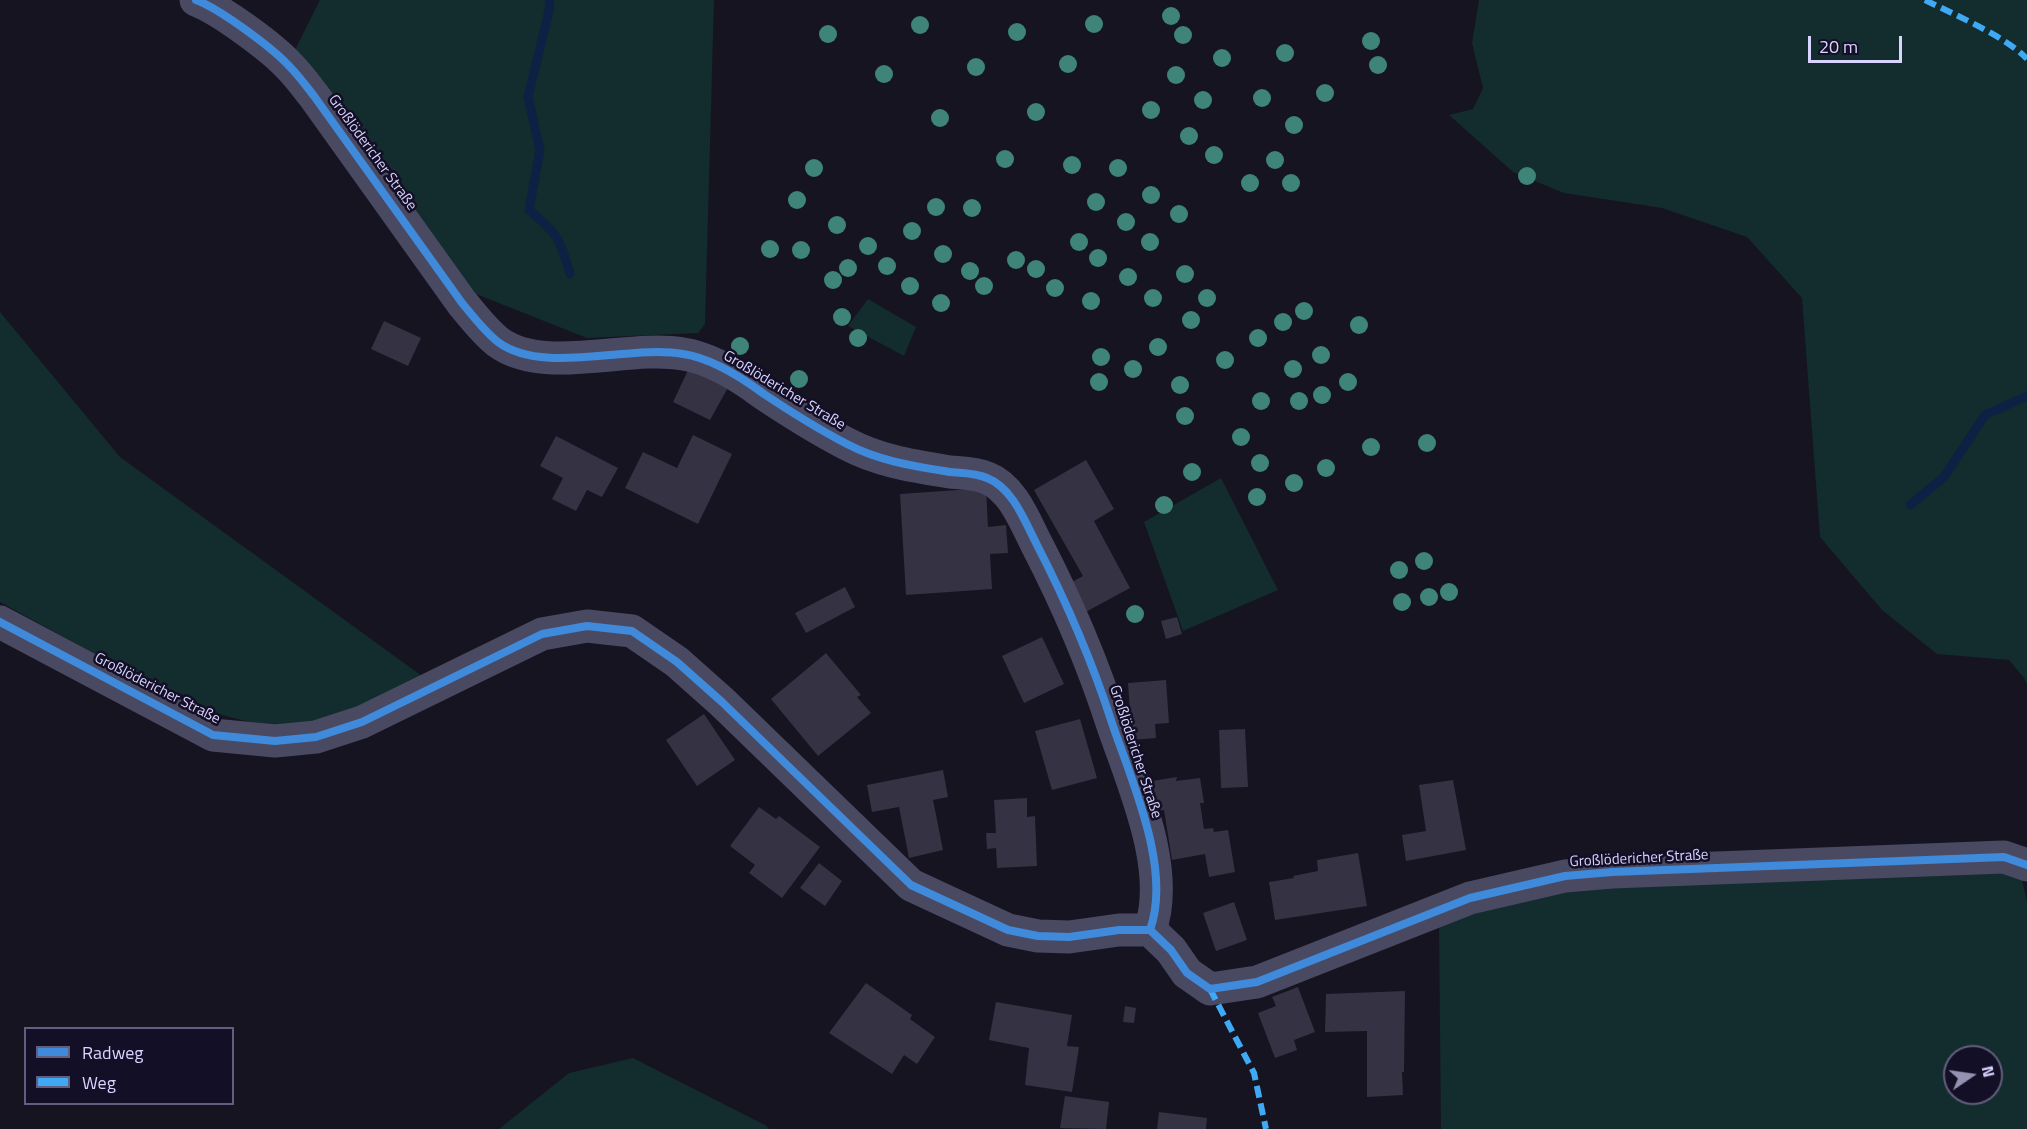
<!DOCTYPE html>
<html>
<head>
<meta charset="utf-8">
<style>
  body { margin:0 }
  #map { position:relative; width:2027px; height:1129px; overflow:hidden; background:#161421; font-family:"Titillium Web",sans-serif }
  canvas { display:block }
  .legend { position:absolute; left:24px; top:1027px; width:210px; height:78px; box-sizing:border-box; background:#130f26; border:2px solid #625e7d; margin:0; padding:8px 10px; list-style:none; font-size:18px; color:#d9d4ff }
  .legend li { display:flex; align-items:center; gap:12px; height:30px }
  .legend b { width:30px; border:2px solid #625e7d }
  .north { position:absolute; left:1943px; top:1045px; width:60px; height:60px; box-sizing:border-box; background:#130f26; border:2px solid #625e7d; border-radius:50%; rotate:77deg; font-size:16px; font-weight:700; line-height:24px; text-align:center; color:#d9d4ff }
  .north::after { content:''; display:block; margin:auto; width:21px; height:27px; background:#9591b1; clip-path:polygon(50% 0,100% 100%,50% 72%,0 100%) }
  .scale { position:absolute; left:1808px; top:36px; width:94px; height:27px; box-sizing:border-box; border:3px solid #d9d4ff; border-top:0; padding-left:8px; font-size:18px; line-height:21px; white-space:nowrap; color:#d9d4ff; -webkit-text-stroke:4px #130f26; paint-order:stroke }
</style>
</head>
<body>
<div id="map">
<canvas width="2027" height="1129"></canvas>
<ul class="legend">
<li><b style="height:8px;background:#408adc"></b>Radweg</li>
<li><b style="height:8px;background:#3fa9f5"></b>Weg</li>
</ul>
<div class="north">N</div>
<div class="scale">20 m</div>
</div>
<script>
const context = document.querySelector('canvas').getContext('2d');
context.lineJoin = 'round';
function fill(path, color) {
  context.fillStyle = color;
  context.fill(path, 'evenodd');
}
function stroke(path, color, width, dash) {
  context.strokeStyle = color;
  context.lineWidth = width;
  context.lineCap = dash ? 'butt' : 'round';
  context.setLineDash(dash || []);
  context.stroke(path);
}
function drawText(font, color, halo, rows, align = 'center') {
  context.font = font + ' "Titillium Web",sans-serif';
  context.lineWidth = 5;
  context.setLineDash([]);
  context.textBaseline = 'middle';
  context.strokeStyle = halo;
  context.fillStyle = color;
  for (const [text, x, y, turn = 0] of rows) {
    context.save();
    context.translate(x, y);
    context.rotate((+turn || 0) * Math.PI / 180);
    context.textAlign = isNaN(turn) ? turn : align;
    if (halo) context.strokeText(text, 0, 0);
    context.fillText(text, 0, 0);
    context.restore();
  }
}
fill(new Path2D(`
  M320,0h394l-9,324 -7,9 -111,5 -116,-46 -177,-240z
  M1479,0h548v684l-3,-6 -15,-18 -72,-6 -55,-44 -62,-73 -18,-239 -55,-61 -85,-29 -98,-15 -51,-21 -64,-57 24,-6 10,-21 -11,-45z
  M868,299l48,28 -12,29 -56,-30z
  M0,312l120,145 302,219 -81,41 -72,10 -78,-20 -191,-105z
  M1221,478l57,112 -95,41 -39,-109z
  M1997,866l25,14 5,21v228h-586l-2,-202 51,-22 80,-17zM1955,1057h36v36h-36z
  M633,1058l132,67 4,4h-270l70,-56z`), '#132c2d');
stroke(new Path2D(`
  M549,0l1,7 -22,90 12,53 -11,60c28,23 31,28 41,64
  M1910,505l34,-28 41,-62 42,-19`), '#0d2144', 9);
fill(new Path2D(`
  M384,321l37,17 -13,28 -37,-17z
  M690,366l40,18 -20,36 -37,-18z
  M693,435l39,19 -34,70 -73,-36 18,-36 34,16z
  M556,436l62,32 -16,29 -15,-7 -11,21 -24,-12 11,-21 -23,-12z
  M1086,460l28,49 -20,12 36,67 -48,26 -16,-29 17,-9 -49,-86z
  M986,488l2,39 18,-2 2,28 -18,1 2,35 -86,6 -6,-101z
  M845,587l10,20 -49,26 -11,-20z
  M1177,617l5,17 -16,5 -5,-18z
  M1042,637l22,47 -40,19 -22,-47z
  M826,653l35,42 -4,2 14,16 -53,43 -47,-57z
  M1166,680l3,43 -14,1 1,14 -24,2 -4,-57z
  M704,714l31,46 -38,26 -31,-46z
  M1080,719l17,59 -45,12 -17,-59z
  M1245,729l3,58 -27,1 -2,-58z
  M943,770l5,27 -15,3 10,50 -34,8 -10,-51 -27,5 -5,-27z
  M1177,777l-1,4 24,-3 4,25h-4l4,26 9,-1 1,4 14,-2 7,42 -26,5 -4,-23 -33,6 -8,-50 -7,1 -5,-30z
  M1453,780l13,70 -60,11 -4,-26 24,-4 -7,-46z
  M1027,798v19l8,-1 2,50 -40,2 -1,-20 -9,1 -1,-16h10l-2,-33z
  M759,807l17,12 3,-3 41,31 -38,51 -33,-25 6,-8 -25,-19z
  M1358,853l9,53 -92,14 -6,-38 25,-4 -1,-2 25,-5 -1,-11z
  M819,863l23,18 -17,25 -25,-18z
  M1234,902l13,38 -31,11 -13,-38z
  M866,983l46,32 -2,4 25,18 -18,27 -13,-9 -12,19 -63,-41z
  M1298,987l17,45 -21,8 3,10 -22,8 -17,-45 18,-7 -4,-9z
  M1405,991l-1,81h-2l1,23 -36,2v-66l-42,1 1,-38z
  M996,1002l76,13 -5,31 12,1 -7,45 -47,-7 4,-37 -40,-8z
  M1125,1006l11,2 -2,15 -11,-1z
  M1065,1096l44,6 -3,27 -46,-1z
  M1159,1112l48,6 -1,11h-49z`), '#343243');
stroke(new Path2D(`
  M196,0c24,9 77,48 94,67 9,9 16,19 24,29l148,207c11,13 22,28 36,39 46,34 130,2 185,12 28,4 58,23 81,40 27,18 54,35 83,50 32,17 66,22 103,28 11,1 26,1 37,6 26,10 38,44 50,67 30,58 55,116 75,178 20,59 60,146 38,207
  M0,622l213,113 62,6 41,-4 46,-15 180,-88 45,-8 45,5 45,31 45,40 189,183 97,45 30,6 31,1 50,-7h31l21,20 16,23 23,16 47,-7 213,-84 95,-22 47,-4 392,-15 23,8`), '#4a4962', 33);
stroke(new Path2D(`
  M1925,0c28,14 82,37 102,59
  M1210,989l44,84 12,56`), '#3fa9f5', 6, [12, 6]);
stroke(new Path2D(`
  M196,0c24,9 77,48 94,67 9,9 16,19 24,29l148,207c11,13 22,28 36,39 46,34 130,2 185,12 28,4 58,23 81,40 27,18 54,35 83,50 32,17 66,22 103,28 11,1 26,1 37,6 26,10 38,44 50,67 30,58 55,116 75,178 20,59 60,146 38,207
  M0,622l213,113 62,6 41,-4 46,-15 180,-88 45,-8 45,5 45,31 45,40 189,183 97,45 30,6 31,1 50,-7h31l21,20 16,23 23,16 47,-7 213,-84 95,-22 47,-4 392,-15 23,8`), '#408adc', 8);
context.fillStyle = '#3e8478';
for (const [x, y] of [
  [1171,16],
  [1094,24],
  [920,25],
  [1017,32],
  [828,34],
  [1183,35],
  [1371,41],
  [1285,53],
  [1222,58],
  [1068,64],
  [1378,65],
  [976,67],
  [884,74],
  [1176,75],
  [1325,93],
  [1262,98],
  [1203,100],
  [1151,110],
  [1036,112],
  [940,118],
  [1294,125],
  [1189,136],
  [1214,155],
  [1005,159],
  [1275,160],
  [1072,165],
  [814,168],
  [1118,168],
  [1527,176],
  [1250,183],
  [1291,183],
  [1151,195],
  [797,200],
  [1096,202],
  [936,207],
  [972,208],
  [1179,214],
  [1126,222],
  [837,225],
  [912,231],
  [1079,242],
  [1150,242],
  [868,246],
  [770,249],
  [801,250],
  [943,254],
  [1098,258],
  [1016,260],
  [887,266],
  [848,268],
  [1036,269],
  [970,271],
  [1185,274],
  [1128,277],
  [833,280],
  [910,286],
  [984,286],
  [1055,288],
  [1153,298],
  [1207,298],
  [1091,301],
  [941,303],
  [1304,311],
  [842,317],
  [1191,320],
  [1283,322],
  [1359,325],
  [858,338],
  [1258,338],
  [740,346],
  [1158,347],
  [1321,355],
  [1101,357],
  [1225,360],
  [1133,369],
  [1293,369],
  [799,379],
  [1099,382],
  [1348,382],
  [1180,385],
  [1322,395],
  [1261,401],
  [1299,401],
  [1185,416],
  [1241,437],
  [1427,443],
  [1371,447],
  [1260,463],
  [1326,468],
  [1192,472],
  [1294,483],
  [1257,497],
  [1164,505],
  [1424,561],
  [1399,570],
  [1449,592],
  [1429,597],
  [1402,602],
  [1135,614]
]) {
  context.beginPath();
  context.arc(x, y, 9, 0, 2 * Math.PI);
  context.fill();
}
drawText('15px', '#d9d4ff', '#130f26', [
  ["Großlödericher Straße",372,153,54],
  ["Großlödericher Straße",784,391,31],
  ["Großlödericher Straße",157,689,27],
  ["Großlödericher Straße",1135,752,72],
  ["Großlödericher Straße",1639,859,-3]
]);
</script>
</body>
</html>
